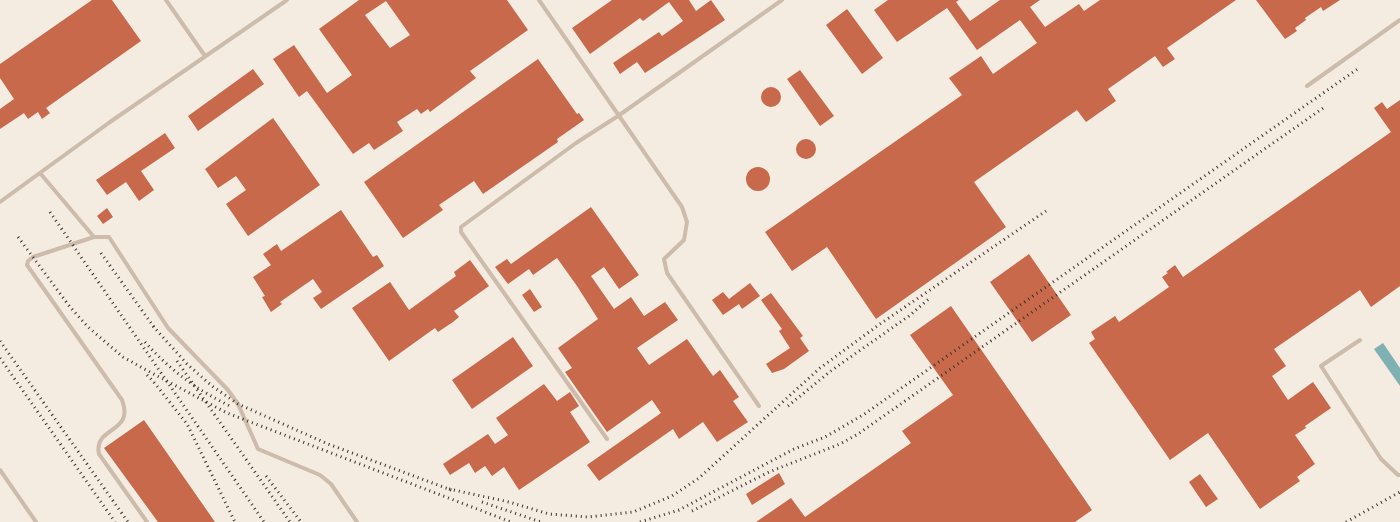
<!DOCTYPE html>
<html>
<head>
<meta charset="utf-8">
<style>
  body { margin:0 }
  canvas { display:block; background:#f4ebe1 }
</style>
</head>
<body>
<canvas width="1400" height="522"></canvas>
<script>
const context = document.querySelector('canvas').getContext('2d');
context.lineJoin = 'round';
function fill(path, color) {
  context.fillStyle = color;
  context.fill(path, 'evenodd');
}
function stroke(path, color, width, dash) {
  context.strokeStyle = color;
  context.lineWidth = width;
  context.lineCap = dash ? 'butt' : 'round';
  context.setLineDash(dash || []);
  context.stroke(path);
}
fill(new Path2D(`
  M1383,343l17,25v18l-26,-37z`), '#7fb0b2');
fill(new Path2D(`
  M92,0h20l29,41 -95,67 4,5 -8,6 -4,-7 -10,7 -4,-6 -24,16v-20l14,-10 -14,-21v-14z
  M359,0h148l21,30 -58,41 6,7 -46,34 -2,-3 -7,5 -4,-5 -20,13 6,9 -29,19 -5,-7 -16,11 -46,-63 -8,6 -26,-38 21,-14 33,48 25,-18 -33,-46zM386,1l24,34 -20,13 -25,-33z
  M612,0h77l7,11 15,-11 14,20 -80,53 -8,-11 -17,12 -7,-11 46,-31 3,4 21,-15 -14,-19 -26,19 -3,-3 -50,36 -18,-26z
  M888,0h71l-3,2 14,19 30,-21h40l-10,7 15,20 34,-23 5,7 16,-11h136l-69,48 8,11 -12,8 -8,-11 -47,33 8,12 -30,21 -9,-12 -103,72 32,45 -130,92 -49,-72 -35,24 -27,-39 197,-137 -13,-17 32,-22 12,18 44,-31 -17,-23 -43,30 -30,-42 -50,34 -23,-32z
  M1256,0h84l-17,11 -2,-4 -16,11 1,2 -11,8 2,3 -12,8z
  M847,9l36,49 -21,16 -36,-49z
  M538,59l39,55 2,-1 5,7 -27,19 1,3 -75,52 -9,-13 -35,24 4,5 -40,28 -39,-56z
  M253,69l11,15 -66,47 -10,-15z
  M800,70l34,46 -14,10 -33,-47z
  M761 97a10 10 0 1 1 20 0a10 10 0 1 1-20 0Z
  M1400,100v186l-29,21 -11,-17 -86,59 12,17 -14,10 16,24 25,-18 18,26 -26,18 1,2 -11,7 20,29 -18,13 3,4 -40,28 -52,-76 -38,27 -81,-117 6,-4 -4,-7 24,-16 4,6 50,-35 -7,-10 6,-4 -2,-1 9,-7 8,12 208,-145 -17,-24 8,-6 5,7z
  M273,118l47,67 -72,51 -22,-32 20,-14 -10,-14 -18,12 -13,-19z
  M165,133l10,15 -34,23 13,19 -15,11 -13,-19 -19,13 -11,-15z
  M796 149a10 10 0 1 1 20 0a10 10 0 1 1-20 0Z
  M746 179a12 12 0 1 1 24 0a12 12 0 1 1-24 0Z
  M591,207l48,68 -20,14 -15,-22 -13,9 23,33 17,-12 13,19 21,-14 13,18 -41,28 12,17 38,-26 26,37 7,-6 19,27 -6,4 15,21 -31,20 -14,-20 -24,17 -6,-10 -74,52 -12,-16 74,-52 -9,-13 -45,32 -42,-60 7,-4 -14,-20 40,-29 -21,-33 -20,-28 -24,17 -4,-6 -21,15 -13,-17 12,-8 4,5z
  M107,208l6,9 -10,7 -6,-8z
  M341,210l32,47 4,-2 7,11 -63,43 -8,-11 9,-6 -9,-13 -33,23 2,2 -11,8 -9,-15 3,-1 -12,-19 18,-12 -8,-11 14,-10 4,7z
  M1029,254l42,61 -39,27 -42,-60z
  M470,260l19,26 -35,25 5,6 -6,5 -15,10 -3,-4 -46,33 -37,-53 38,-26 19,28 47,-34 -2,-4z
  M750,283l10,13 -18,13 -3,-5 -16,11 -11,-15 11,-8 6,7z
  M530,289l12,18 -8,5 -12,-17z
  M771,293l32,43 -3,2 9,13 -25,18 -12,4 -6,-9 24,-16 -11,-17 3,-2 -21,-29z
  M951,306l141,204 -17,12h-319l35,-24 14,19 106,-74 -9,-12 51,-36 -43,-60z
  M513,337l20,29 -61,43 -20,-29z
  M544,384l13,17 13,-9 9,14 -9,6 20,30 -71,48 -15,-23 -12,9 -7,-10 -10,7 -6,-10 -19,12 -7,-11 45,-30 7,10 13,-9 -12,-17z
  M144,420l71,102h-57l-54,-74z
  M779,473l6,11 -33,21 -6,-11z
  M1200,474l18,25 -12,8 -17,-25z`), '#c8694b');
stroke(new Path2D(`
  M166,0l39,56
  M539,0l143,207 5,15 -3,18 -20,19 3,14 92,133
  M1307,86l93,-66
  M40,173l54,64h15l59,91 60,62 10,14 20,45 62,26 11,9 26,38
  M0,202l110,-80 177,-122
  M94,237l-61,20 -5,4 -1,4 95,135c13,34 -29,26 -23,54l48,68
  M1360,340l-39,26 60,93 17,16h2
  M607,439l-146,-207v-5l115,-84 42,-27 164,-116
  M0,470l36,52`), '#cdbbac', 4);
stroke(new Path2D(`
  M50,212l214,310
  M18,237l52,70 18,20 35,30 25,14 79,42 284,109
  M101,253l55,77
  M153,326l34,38 25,22 26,18 90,40 126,47
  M0,341l128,181
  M145,342c26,29 52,48 87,65
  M0,358l115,164
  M177,361l113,161
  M147,375l6,6 34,43 48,98
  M788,406l44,-36 77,-54 22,-19
  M266,476l35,46
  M449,489l60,13 40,12 39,3 45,-5 39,-16 27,-18 121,-110 60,-44 166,-113
  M482,502l59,20
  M692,511l77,-39 71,-28 18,-10 468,-328
  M640,522l39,-12 115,-61 31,-12 38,-22 496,-347
  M1346,522l54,-30`), '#3b302b', 3, [1, 4]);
</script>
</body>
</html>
